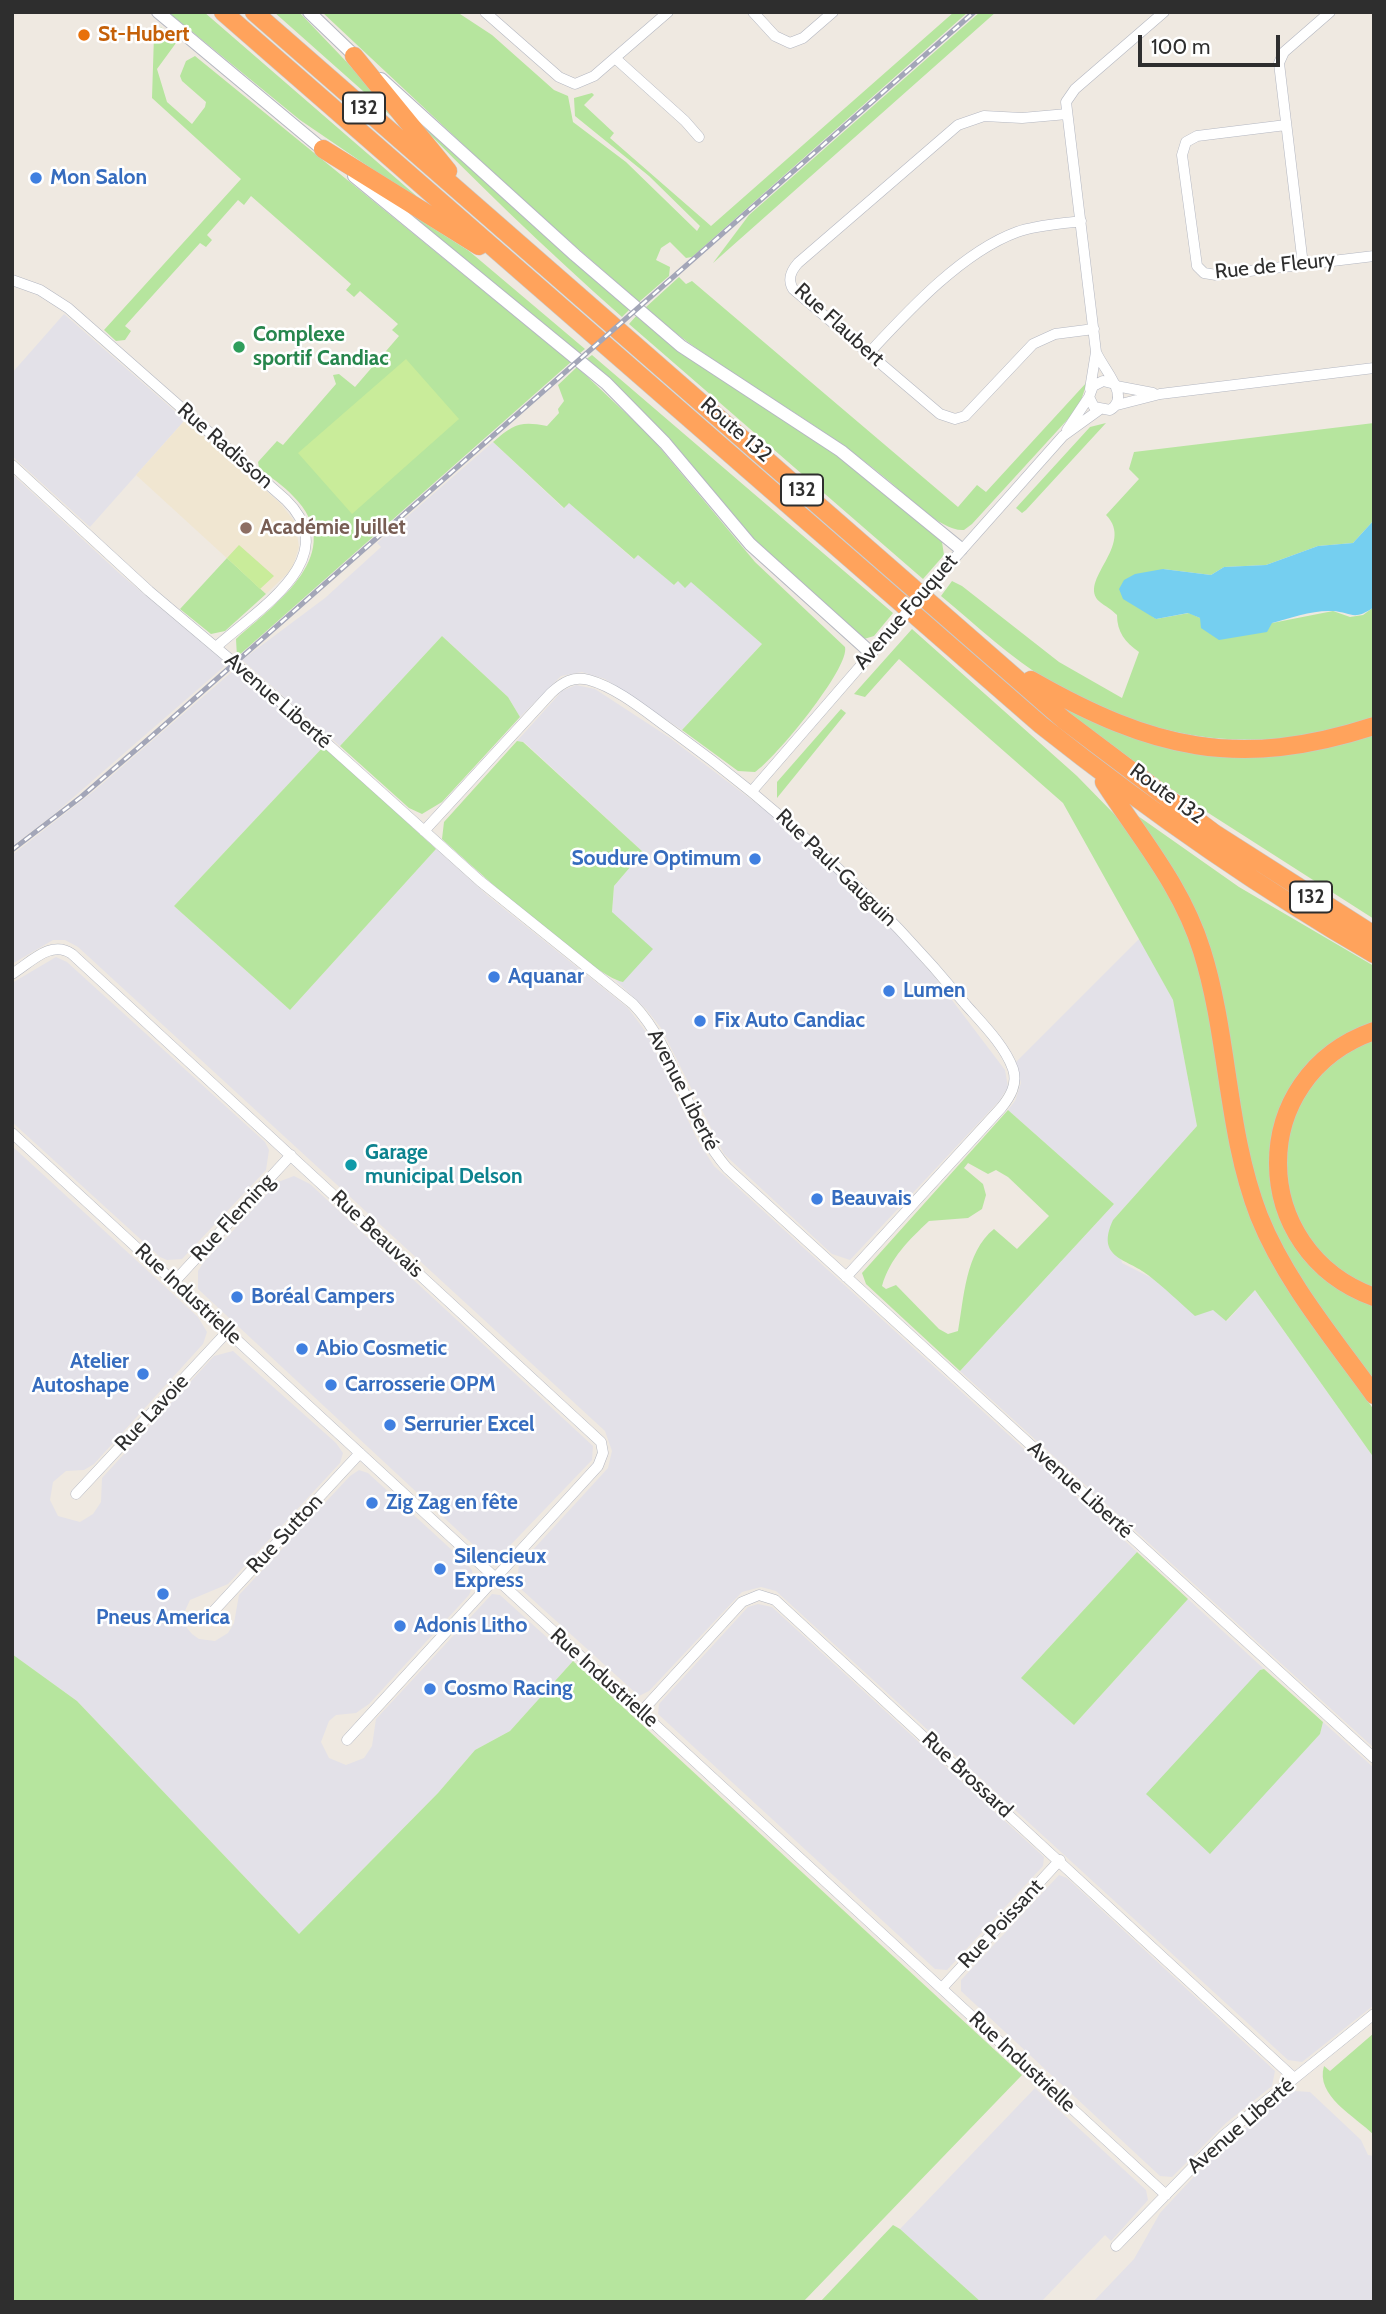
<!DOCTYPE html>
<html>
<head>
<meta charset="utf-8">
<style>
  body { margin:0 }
  #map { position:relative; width:1386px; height:2314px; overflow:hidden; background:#efe9e1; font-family:Cabin,sans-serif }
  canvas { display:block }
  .frame { position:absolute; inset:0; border:14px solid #2e2e2e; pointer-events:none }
  .scale { position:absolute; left:1138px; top:35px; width:142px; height:32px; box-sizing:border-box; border:4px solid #2e2e2e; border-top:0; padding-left:9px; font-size:21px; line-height:24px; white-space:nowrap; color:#2e2e2e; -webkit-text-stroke:5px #fff; paint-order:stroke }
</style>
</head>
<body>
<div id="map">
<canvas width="1386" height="2314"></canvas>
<div class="frame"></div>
<div class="scale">100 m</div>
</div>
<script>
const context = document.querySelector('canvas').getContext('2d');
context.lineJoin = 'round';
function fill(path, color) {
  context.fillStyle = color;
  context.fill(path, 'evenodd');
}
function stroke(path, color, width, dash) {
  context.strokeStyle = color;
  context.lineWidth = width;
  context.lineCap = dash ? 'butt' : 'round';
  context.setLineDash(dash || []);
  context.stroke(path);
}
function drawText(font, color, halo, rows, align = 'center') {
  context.font = font + ' Cabin,sans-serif';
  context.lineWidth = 5;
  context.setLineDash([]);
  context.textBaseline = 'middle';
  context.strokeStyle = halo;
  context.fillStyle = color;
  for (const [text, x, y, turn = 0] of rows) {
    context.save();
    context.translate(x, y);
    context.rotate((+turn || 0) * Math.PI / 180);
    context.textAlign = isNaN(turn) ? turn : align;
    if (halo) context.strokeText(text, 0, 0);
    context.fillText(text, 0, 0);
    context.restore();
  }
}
fill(new Path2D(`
  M64,314l121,106 -95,107 -78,-71v-83z
  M493,442l70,66 6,-6 64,57 5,-4 37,30 3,-4h13l71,63 -80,86 -77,-51 -23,-7 -21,4 -41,41 -12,-20 -66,-61 -102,110 -98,-86 83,-62 56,-51 -4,-4z
  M12,474l107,99 108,91 -174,151 -41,31z
  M234,670l90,76 -150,160 116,104 146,-161 52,47 140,112 18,24 52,109 16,25 423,386 -115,125 52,48 114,-126 76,70 -4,1 18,109 42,-45 3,-12 51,46v237l-72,57 -14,-2 -512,-469 -15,-4 -19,5 -93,99 -10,5 -117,-106 -5,-9 2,-16 89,-97 4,-17 -7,-20 -527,-484 -13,-7h-12l-41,24v-109l82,-64z
  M576,685l19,4 75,49 99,75 53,46 55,54 56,62 72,95 3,17 -9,14 -149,159 -18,-6 -108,-100 -63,-126 -15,-19 -31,-29 8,2 -11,-70 2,-26 29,-34 -119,-110 -7,-1 45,-50z
  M1140,938l33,62 24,126 -84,94 9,43 91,46 14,12 28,-31 119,168v290l-414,-377 154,-167 -106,-94 7,-9 6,-18 -5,-21z
  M56,957l11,5 198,180 4,8 -3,20 -84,89 -15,1 -7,-3 -148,-135v-139z
  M12,1146l186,171 9,15 -4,12 -109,120 -10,6 -18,1 -13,11 -3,18 8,16 22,6 13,-8 8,-12 1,-24 112,-122 19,-5 103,92 7,10 -3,10 -112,121 -38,16 -6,13 3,15 5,6 7,5 16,2 13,-8 6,-10 5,-28 111,-119 9,-6 9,3 98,90 6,7 2,13 -5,12 -100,109 -13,9 -20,2 -7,6 -8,21 8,16 17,7 18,-7 8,-12 4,-27 116,-125 8,1 73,66 -63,70 -35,19 -37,43 -139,141 -222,-233 -65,-47z
  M294,1176l16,8 283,262 -1,14 -93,97 -17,-4 -284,-264v-18l5,-8 75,-81z
  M758,1604l14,3 272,250 -1,9 -96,104 -12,-1 -277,-255 1,-10 89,-97z
  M1059,1875l8,3 208,193 -3,15 -46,37 -54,54 -12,-1 -199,-185v-11z
  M1035,2088l111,102 2,10 -37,41 -6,-6 -64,67h-60l-81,-73z
  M1295,2091l15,1 51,48 7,15 6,1v146h-281l41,-43 26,-46 55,-59 60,-51z`), '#e3e1e8');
fill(new Path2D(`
  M185,420l95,83 15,19 4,25 -7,22 -26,25 -130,-119z`), '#f0e6d1');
fill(new Path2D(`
  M168,12h36l231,200 -135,-92z
  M274,12h25l103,108 -3,3z
  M322,12h135l35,23 62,55 14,6 5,26 53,40 71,69 3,-5 -51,-50 -74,-60 -1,-18 18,-5 2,2 -10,10 30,28 -4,5 101,88 243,-214h14l-276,245 -6,1 -16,-16 -9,6 -5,12 14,7 -1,9 -30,26 -121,-106z
  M980,12h16l-283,251 36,-48z
  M161,27l15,16 -19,26 10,33 25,22 13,-17 1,-5 -24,-21 -2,-5 6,-15 9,-5 376,306 -334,295 -1,-18c40,-36 114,-86 57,-143 -10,-11 -23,-19 -34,-28l-1,-6 19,-21 6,4 53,-61 -3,-9 6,-1 16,13 44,-51 -7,-6 6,-6 -38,-33 -6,6 -8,-7 5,-6 -100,-88 -7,9 -6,-5 -31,35 5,5 -6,7 -6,-4 -75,83 6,5 -6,9 -9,1 -12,-11 137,-151 -89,-81 2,-63z
  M399,103l231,206 -8,8c-78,-69 -151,-140 -223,-214z
  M389,200l80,51 116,98 -6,5z
  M679,277l7,7 6,-3 266,226 19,-22 9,7 101,-110 -8,25 -107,117 -8,6c-22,2 -58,-35 -75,-49 -77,-65 -168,-107 -244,-173z
  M637,315l210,146 95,81 2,13 -21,24 -294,-255z
  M592,355l301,258 -19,23 -10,3 -116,-103 -163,-176z
  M577,367l74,70 104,125 90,85c5,21 -71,113 -90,125l-17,-1 -56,-41 80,-86 -71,-62 -6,6 -7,-7 -4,4 -36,-30 -4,4 -65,-56 -5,5 -71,-66c21,-18 27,-21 54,-16l12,-13 -1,-4 6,-8 -6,-16z
  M1106,423l-80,87 -4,3 -6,-5 74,-81z
  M1374,423v97l-21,23 -35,3 -52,19 -42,2 -13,8 -48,-6 -18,42 11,8 33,-6 11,5 72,5 61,-12 17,6 13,-2 11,-8v110c-113,41 -221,25 -324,-35 -39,-24 -74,-57 -109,-86l11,-15 10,5 97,76 63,36 17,-46c-14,-10 -22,-20 -22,-37 -6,-6 -12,-9 -17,-13 -24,-21 36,-57 6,-87l33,-36 -10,-10 5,-17z
  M227,558l39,36 -41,37 -14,3 -31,-25z
  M912,629l165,147 42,43 39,54 30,57 15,55 26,137 63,171 82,117v48l-119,-168 -29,31 -13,-11 -18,6c-16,-14 -30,-28 -47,-41 -21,-17 -53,-16 -35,-55l84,-94 -24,-126 -110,-197 -164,-144 -34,38 -11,-3z
  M442,636l66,61 12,20 -78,85 -20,12 -13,-6 -69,-62z
  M1068,707l112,43 194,-18v187l-200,-128 -108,-80z
  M841,709l5,4 -69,85v-16z
  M517,741l6,1 120,110 -29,34 -2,26 41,37 -30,33c-29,-5 -152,-117 -181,-143l2,-17z
  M324,746l112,103 -146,161 -116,-104z
  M1138,816l101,71 135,79v58l-44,23 -42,49 -9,117 9,20 24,33 30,24 32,14v81l-84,-118 -35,-82 -38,-197 -82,-169z
  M1374,1039v251c-13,-7 -31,-14 -42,-24 -63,-59 -62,-157 8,-210 10,-7 23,-12 34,-17z
  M1008,1110l106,94 -154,167 -94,-87 -4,-11zM968,1163l20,11 8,-4 12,7 41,39 -32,33 -23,-20c-29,23 -30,70 -36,102l-10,3 -9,-5 -43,-44 -10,4 -4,-3c8,-28 27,-46 47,-65l39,-3 14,-9 4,-14 -3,-11 -19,-16z
  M1137,1552l51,47 -114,126 -53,-47z
  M12,1654l65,47 222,233 139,-141 37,-43 35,-19 63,-70 449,414 -219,227h-791z
  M1264,1669l59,53 -3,12 -110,120 -64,-60 114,-124z
  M1374,2033v102c-19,-19 -59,-39 -50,-69l6,5z
  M893,2225l7,4 81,73h-161z`), '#b6e59e');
fill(new Path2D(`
  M406,359l53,60 -107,95 -54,-61z
  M239,545l35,31 -14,13 -33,-31z`), '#c9ec9a');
fill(new Path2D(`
  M1374,520v87c-21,15 -22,5 -42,4 -19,-1 -42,7 -60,12l-5,9 -48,8 -18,-12 -1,-10 -12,-5 -32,6 -33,-20 -4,-10 5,-9 11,-6 28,-5 48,6 13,-8 42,-2 52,-19 35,-3z`), '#75cff0');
const minor = new Path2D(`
  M485,12l74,65 16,7 19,-8 74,-64
  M753,12l22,24 15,7 13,-5 30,-26
  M615,58l70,63 14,16
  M1067,114l-45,4 -38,-2 -26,9 -160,138c-7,8 -11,16 -5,26l147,125 15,5 10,-3 68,-72 22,-10 39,-5
  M1286,125l-89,11 -11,6 -4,13 15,111 7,7 12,2 158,-19
  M1303,265l-24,-202 5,-11 46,-40
  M12,280l28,10 28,18 218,192c60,59 -31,111 -70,147
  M869,353c39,-42 93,-101 148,-121 20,-7 43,-8 64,-11
  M1115,384l-12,-3 -10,5 -4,11 5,10 16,3c22,-13 -7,-41 -14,-58l-30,-250 9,-13 89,-77
  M1116,386l37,7
  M1090,389l6,-37
  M1117,405l43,-11 214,-26
  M1067,430l22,-33
  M12,465l137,126 134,113 197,177 153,123c44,46 52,116 94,164l647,590
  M936,579l127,-143 36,-26
  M752,791l143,-165
  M424,831l127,-138c12,-11 22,-17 38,-13 29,8 58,33 82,50 111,80 208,170 295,275 16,18 39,41 47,64 5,15 -3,28 -12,39l-155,169
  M12,974c18,-11 39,-35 60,-20l529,488 2,11 -5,13 -251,274
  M12,1133l1154,1062
  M175,1281l116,-126
  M76,1494l152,-163
  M210,1615l150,-162
  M641,1712l101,-110 17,-7 16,5 519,478
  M942,1988l118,-128
  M1116,2246l107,-110 151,-122`);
const tertiary = new Path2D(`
  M158,12l169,141
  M309,12l50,48
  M381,79l194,176 106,91 160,105 120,98
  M354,176l252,207 59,60 85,101 121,109`);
const motorway = new Path2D(`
  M223,12l818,713c106,84 215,161 333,229
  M254,12l810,708 150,113 160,102
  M354,56l94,115
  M323,149l156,97
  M1031,680c121,69 207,90 343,46
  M1104,782c36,56 78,104 98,169 27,86 24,180 57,265 26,65 74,122 115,179
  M1374,1031c-129,45 -127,220 0,266`);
stroke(minor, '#b4b7c1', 11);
stroke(tertiary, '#b4b7c1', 14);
stroke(motorway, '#c9c9c9', 19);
stroke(minor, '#fff', 10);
stroke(tertiary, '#fff', 12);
stroke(motorway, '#ffa35c', 18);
const rail = new Path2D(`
  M12,850l69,-53 71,-61 822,-724`);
stroke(rail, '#a3a6b8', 5);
stroke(rail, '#fff', 2.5, [8]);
const minorBridge = new Path2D(`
  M895,626l41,-47`);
stroke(minorBridge, '#b4b7c1', 11, []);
stroke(minorBridge, '#fff', 10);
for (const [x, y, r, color] of [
  [84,35,7,"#e8710a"],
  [36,178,7,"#3f7fe0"],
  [239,347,7,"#2e9e5b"],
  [246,528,7,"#8d6e63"],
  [755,859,7,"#3f7fe0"],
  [494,977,7,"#3f7fe0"],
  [889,991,7,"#3f7fe0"],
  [700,1021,7,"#3f7fe0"],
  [351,1165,7,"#0f9aa8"],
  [817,1199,7,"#3f7fe0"],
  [237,1297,7,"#3f7fe0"],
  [302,1349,7,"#3f7fe0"],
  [143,1374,7,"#3f7fe0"],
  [331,1385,7,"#3f7fe0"],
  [390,1425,7,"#3f7fe0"],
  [372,1503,7,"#3f7fe0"],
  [440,1569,7,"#3f7fe0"],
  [163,1594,7,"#3f7fe0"],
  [400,1626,7,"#3f7fe0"],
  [430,1689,7,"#3f7fe0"]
]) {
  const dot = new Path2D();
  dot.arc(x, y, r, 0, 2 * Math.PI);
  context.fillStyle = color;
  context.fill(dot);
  stroke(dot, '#fff', 2.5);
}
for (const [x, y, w] of [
  [364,108,42],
  [802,490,42],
  [1311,897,42]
]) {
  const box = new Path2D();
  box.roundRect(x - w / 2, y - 15.5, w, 31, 5);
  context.fillStyle = '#fff';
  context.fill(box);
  stroke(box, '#2e2e2e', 2);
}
drawText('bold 19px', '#2e2e2e', null, [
  ["132",364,108],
  ["132",802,490],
  ["132",1311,897]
]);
drawText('bold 21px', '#c56008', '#fff', [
  ["St-Hubert",98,35]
], 'left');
drawText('bold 21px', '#366cbe', '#fff', [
  ["Mon Salon",50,178],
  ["Soudure Optimum",741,859,"right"],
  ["Aquanar",508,977],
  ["Lumen",903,991],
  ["Fix Auto Candiac",714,1021],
  ["Beauvais",831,1199],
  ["Boréal Campers",251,1297],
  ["Abio Cosmetic",316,1349],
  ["Atelier",129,1362,"right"],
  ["Autoshape",129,1386,"right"],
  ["Carrosserie OPM",345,1385],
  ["Serrurier Excel",404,1425],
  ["Zig Zag en fête",386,1503],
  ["Silencieux",454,1557],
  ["Express",454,1581],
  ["Pneus America",163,1618,"center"],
  ["Adonis Litho",414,1626],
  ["Cosmo Racing",444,1689]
], 'left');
drawText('21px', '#2e2e2e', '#fff', [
  ["Rue de Fleury",1275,266,-6],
  ["Rue Flaubert",839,325,42],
  ["Route 132",736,430,41],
  ["Rue Radisson",225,446,41],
  ["Avenue Fouquet",906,612,-49],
  ["Avenue Liberté",278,701,41],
  ["Route 132",1167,794,36],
  ["Rue Paul-Gauguin",836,868,44],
  ["Avenue Liberté",683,1090,63],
  ["Rue Fleming",233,1218,-47],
  ["Rue Beauvais",377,1234,43],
  ["Rue Industrielle",188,1294,43],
  ["Rue Lavoie",152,1413,-47],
  ["Avenue Liberté",1080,1490,42],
  ["Rue Sutton",285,1534,-47],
  ["Rue Industrielle",604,1678,42],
  ["Rue Brossard",967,1775,43],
  ["Rue Poissant",1001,1924,-47],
  ["Rue Industrielle",1022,2062,43],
  ["Avenue Liberté",1241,2126,-41]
]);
drawText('bold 21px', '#27864d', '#fff', [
  ["Complexe",253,335],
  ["sportif Candiac",253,359]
], 'left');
drawText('bold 21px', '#785e54', '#fff', [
  ["Académie Juillet",260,528]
], 'left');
drawText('bold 21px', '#0d838f', '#fff', [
  ["Garage",365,1153],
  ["municipal Delson",365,1177]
], 'left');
</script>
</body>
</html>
